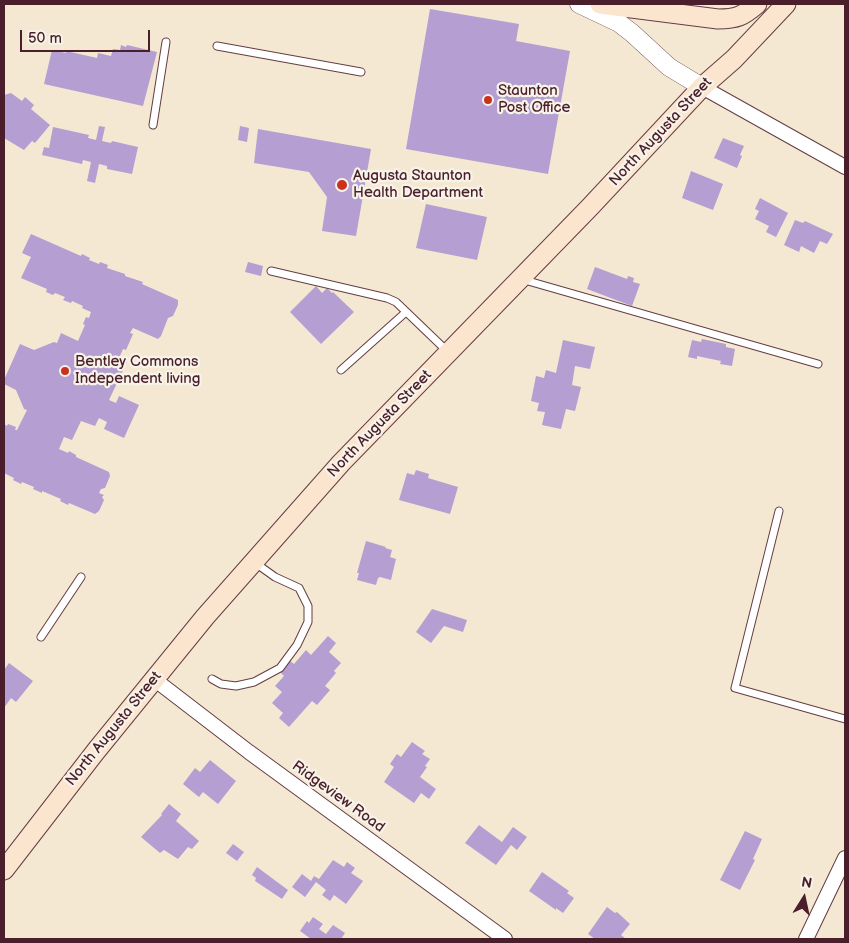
<!DOCTYPE html>
<html>
<head>
<meta charset="utf-8">
<style>
  body { margin:0 }
  #map { position:relative; width:849px; height:943px; overflow:hidden; background:#f4e8d2; font-family:"Balsamiq Sans",sans-serif }
  canvas { display:block }
  .frame { position:absolute; inset:0; border:5px solid #4a1f2b; pointer-events:none }
  .north { position:absolute; left:779px; top:873px; width:50px; height:50px; -webkit-text-stroke:4px #f7f3e8; paint-order:stroke; rotate:10deg; font-size:14px; font-weight:700; line-height:20px; text-align:center; color:#4a1f2b }
  .north::after { content:''; display:block; margin:auto; width:18px; height:22px; background:#4a1f2b; clip-path:polygon(50% 0,100% 100%,50% 72%,0 100%) }
  .scale { position:absolute; left:20px; top:30px; width:130px; height:22px; box-sizing:border-box; border:2px solid #4a1f2b; border-top:0; padding-left:6px; font-size:15px; line-height:18px; white-space:nowrap; color:#4a1f2b; -webkit-text-stroke:4px #f7f3e8; paint-order:stroke }
</style>
</head>
<body>
<div id="map">
<canvas width="849" height="943"></canvas>
<div class="frame"></div>
<div class="north">N</div>
<div class="scale">50 m</div>
</div>
<script>
const context = document.querySelector('canvas').getContext('2d');
context.lineJoin = 'round';
function fill(path, color) {
  context.fillStyle = color;
  context.fill(path, 'evenodd');
}
function stroke(path, color, width, dash) {
  context.strokeStyle = color;
  context.lineWidth = width;
  context.lineCap = dash ? 'butt' : 'round';
  context.setLineDash(dash || []);
  context.stroke(path);
}
function drawText(font, color, halo, rows, align = 'center') {
  context.font = font + ' "Balsamiq Sans",sans-serif';
  context.lineWidth = 4.5;
  context.setLineDash([]);
  context.textBaseline = 'middle';
  context.strokeStyle = halo;
  context.fillStyle = color;
  for (const [text, x, y, turn = 0] of rows) {
    context.save();
    context.translate(x, y);
    context.rotate((+turn || 0) * Math.PI / 180);
    context.textAlign = isNaN(turn) ? turn : align;
    if (halo) context.strokeText(text, 0, 0);
    context.fillText(text, 0, 0);
    context.restore();
  }
}
fill(new Path2D(`
  M430,9l89,15 -3,17 54,10 -22,123 -142,-25z
  M121,45l5,2 1,-2 30,7 -14,54 -99,-22 8,-34 14,3v-2l31,7 1,-5 13,3 2,-7 7,1z
  M11,93l11,8 3,-4 9,8 -3,4 19,16 -15,18 -3,-2 -8,9 -20,-12v-43z
  M99,126l6,1 -3,14 9,2 1,-2 26,6 -6,27 -25,-5v-3l-8,-2 -4,19 -8,-2 4,-19 -8,-2 -1,4 -40,-9 2,-8 5,1 4,-21 36,8 -1,3 8,2z
  M240,126l9,2 -2,14 -9,-2z
  M258,129l113,20 -15,87 -34,-5 5,-34 -18,-25 -55,-9z
  M723,138l21,8 -4,9 2,1 -5,12 -23,-10z
  M691,171l32,13 -10,26 -31,-12z
  M760,198l28,15 -12,24 -10,-5 3,-6 -14,-7 4,-8 -4,-2z
  M426,204l61,13 -10,43 -61,-12z
  M795,220l8,3 2,-2 28,13 -6,10 -7,-3 -6,12 -13,-7 -2,6 -15,-7z
  M31,234l50,22 1,-2 8,4 -1,2 10,4 1,-2 8,3 -1,3 18,6v2l18,6 -1,2 36,16v5l-5,11 -5,2 -7,18 -3,3 -25,-11 -3,5 3,1 -7,16 -3,-1 -4,9 8,4 -18,38 7,3 3,-7 20,9 -15,33 -20,-9 3,-7 -8,-4 -4,8 -14,-5 -9,19 -8,-3 -5,12 9,4 1,-2 7,4v2l33,15 1,4 -5,12 -4,1 -2,4 5,2 -2,2 2,3 -5,11 -4,3 -26,-11 -1,2 -8,-4 1,-2 -19,-8v2l-9,-4 1,-2 -12,-5 -1,2 -8,-4 1,-2 -10,-5v-49l3,2 1,-2 8,3 -1,3h2l10,-20 -3,-1 -8,-19 -12,-6v-4l16,-36 14,6 20,-8 3,1 4,-10 17,8 7,-16 -2,-1 3,-7 3,1 2,-6 -9,-4 1,-2 -11,-5 -1,2 -8,-3 2,-3 -10,-4 -2,2 -7,-3 1,-3 -26,-11 10,-21 -9,-4z
  M248,262l15,4 -2,10 -16,-4z
  M595,267l32,12 1,-3 6,2 -1,4 7,2 -8,22 -45,-17z
  M316,286l6,7 5,-5 5,5 1,-1 21,20 -33,32 -31,-32z
  M702,339l24,5v3l9,2 -3,17 -12,-2 1,-3 -24,-5v3l-9,-2 4,-17 9,2z
  M563,340l32,7 -5,22 -15,-3 -3,19 9,2 -6,24 -9,-2 -5,20 -19,-4 3,-13 -8,-1 2,-8 -8,-2 5,-25 8,2 2,-8 10,3z
  M416,470l13,4 -1,4 30,9 -8,27 -51,-14 8,-27 7,2z
  M366,541l20,6 -1,1 7,2 -2,7 6,2 -5,21 -11,-3 -2,1 -2,7 -19,-5 2,-7h-2z
  M432,609l35,11 -4,12 -19,-6 -13,17 -15,-11z
  M328,636l8,7 -7,9 12,11 -7,8 2,2 -11,13 5,4 -13,15 -5,-4 -23,26 -10,-9 4,-5 -11,-10 10,-11 -7,-6 9,-10 -4,-4 10,-11 4,3 12,-14 5,5z
  M9,663l24,18 -17,21 -5,-4 -7,10v-38z
  M412,742l13,9 -3,3 8,5 -5,7 2,1 -7,10 16,12 -7,10 -8,-6 -7,10 -30,-21 10,-15 -4,-3 7,-10 4,3z
  M210,760l26,21 -18,23 -15,-12 -4,5 -16,-13 12,-16 5,4z
  M169,804l12,10 -5,7 23,20 -7,8 -4,-2 -10,12 -14,-9 -4,3 -19,-16 21,-22 -1,-1z
  M479,825l23,17 11,-15 14,10 -10,13 -6,-5 -15,20 -31,-22z
  M745,831l17,8 -9,20 2,1 -15,30 -20,-10z
  M233,844l11,8 -7,9 -11,-8z
  M333,860l11,7 3,-5 8,6 -4,5 12,8 -17,23 -12,-9 -4,6 -8,-6 4,-5 -10,-8 -11,15 -13,-10 10,-13 9,7 3,-5 5,3z
  M257,867l31,23 -6,9 -27,-18 1,-3 -4,-3z
  M542,872l27,19 -2,2 7,5 -11,15 -7,-5v2l-27,-19z
  M607,907l8,6 2,-1 13,12 -9,11 5,4h-31l-7,-5z
  M313,917l10,7 -4,5 7,5 7,-9 12,8 -4,6h-30l-11,-8 7,-10 2,2z`), '#b49ed2');
const service = new Path2D(`
  M217,46l144,26
  M153,125l13,-83
  M271,271l116,27 9,4 51,49
  M521,279l297,85
  M341,370l65,-58
  M779,511l-44,177 110,31
  M41,637l40,-60
  M212,679l9,5 15,2 18,-4 26,-14 17,-23 11,-23v-16l-9,-18 -24,-11 -21,-15`);
const minor = new Path2D(`
  M702,87l143,80
  M154,679l95,73 256,187
  M806,939l39,-81`);
const tertiary = new Path2D(`
  M579,4l40,19 13,10 37,34 33,20`);
const secondary = new Path2D(`
  M600,4l118,15c19,0 25,-3 39,-15
  M4,870l92,-119 109,-134 136,-154 249,-256 112,-120 32,-28 52,-55`);
stroke(service, '#643d44', 9);
stroke(minor, '#643d44', 16);
stroke(tertiary, '#643d44', 19);
stroke(secondary, '#643d44', 21);
stroke(service, '#fff', 7);
stroke(minor, '#fff', 14);
stroke(tertiary, '#fff', 18);
stroke(secondary, '#fce5cf', 19);
for (const [x, y, r, color] of [
  [488,100,5,"#c8321e"],
  [342,185,6,"#c8321e"],
  [65,371,5,"#c8321e"]
]) {
  const dot = new Path2D();
  dot.arc(x, y, r, 0, 2 * Math.PI);
  context.fillStyle = color;
  context.fill(dot);
  stroke(dot, '#f7f3e8', 2);
}
drawText('15px', '#4a1f2b', '#f7f3e8', [
  ["Staunton",498,91],
  ["Post Office",498,108],
  ["Augusta Staunton",353,176],
  ["Health Department",353,193],
  ["Bentley Commons",75,362],
  ["Independent living",75,379]
], 'left');
drawText('15px', '#4a1f2b', '#f7f3e8', [
  ["North Augusta Street",661,132,-47],
  ["North Augusta Street",380,424,-46],
  ["North Augusta Street",114,729,-51],
  ["Ridgeview Road",338,797,36]
]);
</script>
</body>
</html>
